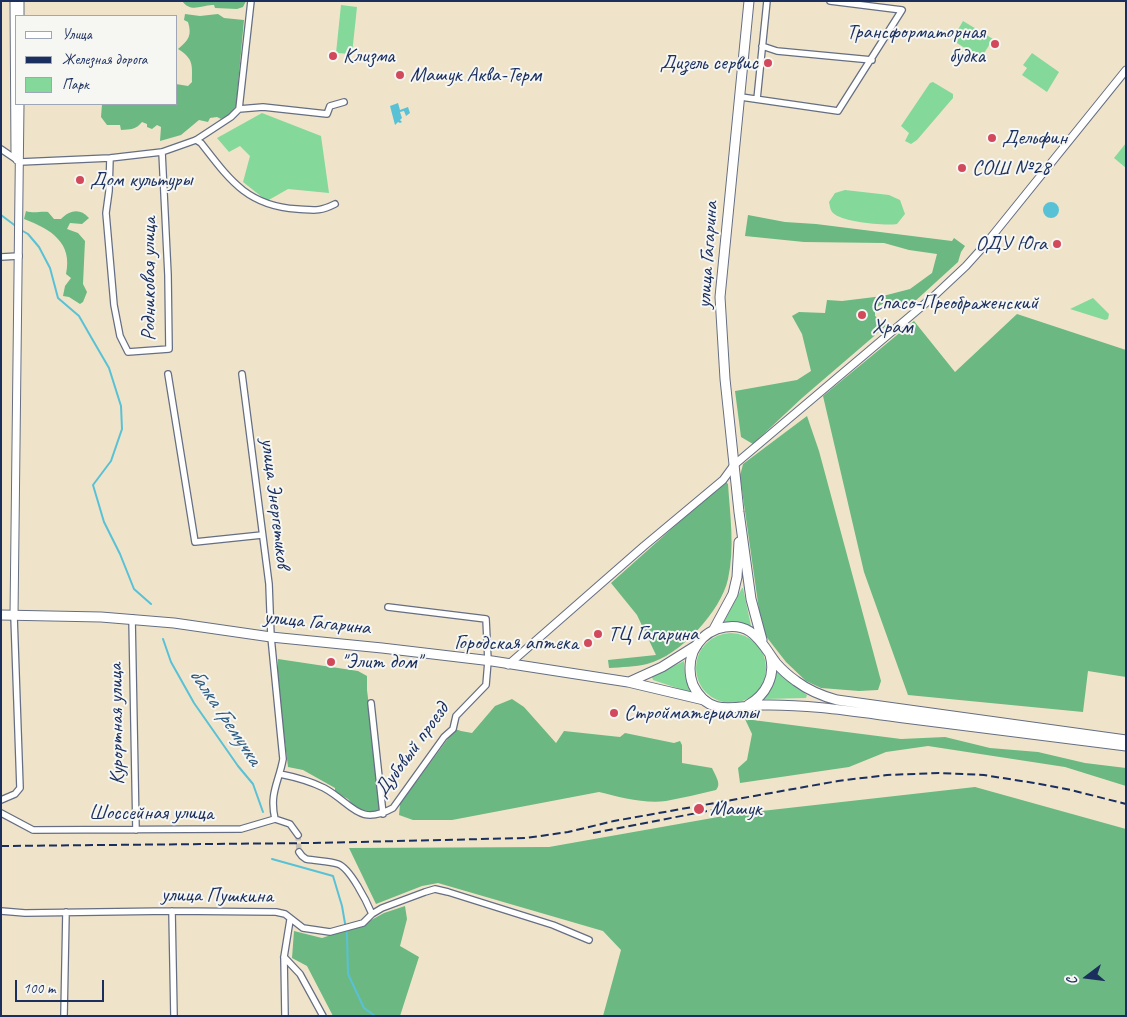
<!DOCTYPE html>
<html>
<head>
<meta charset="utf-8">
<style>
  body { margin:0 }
  #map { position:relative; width:1127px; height:1017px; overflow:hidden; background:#efe4c9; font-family:Caveat,sans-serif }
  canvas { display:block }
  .frame { position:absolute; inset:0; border:2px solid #1b2f5e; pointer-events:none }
  .legend { position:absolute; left:15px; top:15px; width:162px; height:90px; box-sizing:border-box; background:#f6f6f2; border:1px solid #9ea6b7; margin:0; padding:6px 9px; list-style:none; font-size:15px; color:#1b2f5e }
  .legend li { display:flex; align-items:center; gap:10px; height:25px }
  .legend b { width:25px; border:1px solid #9ea6b7 }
  .north { position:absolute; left:1062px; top:952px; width:50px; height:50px; -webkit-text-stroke:4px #f6f6f2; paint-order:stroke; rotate:255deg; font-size:14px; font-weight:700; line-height:20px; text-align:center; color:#1b2f5e }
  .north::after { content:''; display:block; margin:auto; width:18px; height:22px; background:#1b2f5e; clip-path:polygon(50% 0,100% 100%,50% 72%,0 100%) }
  .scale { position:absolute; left:15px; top:980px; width:89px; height:22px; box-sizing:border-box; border:2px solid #1b2f5e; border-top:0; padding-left:6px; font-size:15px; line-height:18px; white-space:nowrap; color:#1b2f5e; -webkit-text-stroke:4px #f6f6f2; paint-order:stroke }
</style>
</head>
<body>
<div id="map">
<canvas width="1127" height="1017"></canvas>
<div class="frame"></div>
<ul class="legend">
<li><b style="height:6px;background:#fff"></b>Улица</li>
<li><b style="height:6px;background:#1b2f5e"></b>Железная дорога</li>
<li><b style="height:14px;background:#84d89a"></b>Парк</li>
</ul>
<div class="north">С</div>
<div class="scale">100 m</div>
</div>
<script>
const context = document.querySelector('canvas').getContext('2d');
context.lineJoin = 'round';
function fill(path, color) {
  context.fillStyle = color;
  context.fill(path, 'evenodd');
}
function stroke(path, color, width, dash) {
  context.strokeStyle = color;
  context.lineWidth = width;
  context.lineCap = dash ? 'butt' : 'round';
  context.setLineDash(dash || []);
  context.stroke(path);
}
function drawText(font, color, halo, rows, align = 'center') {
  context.font = font + ' Caveat,sans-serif';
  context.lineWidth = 4;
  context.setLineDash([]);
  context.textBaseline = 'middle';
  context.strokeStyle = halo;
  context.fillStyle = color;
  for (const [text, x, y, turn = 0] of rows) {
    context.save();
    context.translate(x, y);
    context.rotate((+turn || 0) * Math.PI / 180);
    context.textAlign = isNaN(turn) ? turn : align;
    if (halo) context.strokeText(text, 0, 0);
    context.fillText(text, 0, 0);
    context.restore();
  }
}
fill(new Path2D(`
  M341,5l16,2 -5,47 -16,-1z
  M963,21l30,18 -12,19 -29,-18z
  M1032,53l27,19 -12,20 -25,-17 5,-7 -4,-3z
  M933,82l20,12v4l-36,42 -6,4 -6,-3 4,-8 -8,-7 29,-43z
  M262,113l59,23 8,57 -41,-4 -21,12 -24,-19 7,-26 -10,-10 -11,6 -12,-14z
  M1126,143v25l-12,-10z
  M845,190l44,5 11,5 5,14 -8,10c-13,2 -55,-2 -64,-11 -3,-3 -3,-7 -4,-11l6,-9z
  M1093,298l16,16 -1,5 -3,1 -35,-11z
  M742,588h1l8,38 -14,-4h-13z
  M696 668a35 35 0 1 1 70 0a35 35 0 1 1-70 0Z
  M684,661l1,16 7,16 -39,-13 -1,-3z
  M777,669l30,26 -1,3 -42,1 9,-13z`), '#84d89a');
fill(new Path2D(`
  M182,1h64l-3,6 -6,2 -22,-1 -1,-3c-12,-1 -22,9 -32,-4z
  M185,14l15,2 18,-2 6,4 20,2 -8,86 -6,9 -9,4 -4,-2 -7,1 -2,4 -9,-2 -18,15 -21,6 1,-14 -4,-2 -5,4 -5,-2v-3l-5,-2c-6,8 -12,7 -21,8l-1,-5h-13l-6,-8 1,-13h74v-20l12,2 4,-4c0,-17 2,-23 -14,-33 11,-9 14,-14 10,-27l-4,-2z
  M26,211c8,3 14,0 22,1l6,7h7c9,-9 19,-11 28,-1l-7,6 -12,-1 -3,6 11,4 7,8 -2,43 4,8 -4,10 -3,2 -11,-7 -6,-1 2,-10 6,-8 -5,-4c7,-31 -15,-45 -42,-55z
  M748,215l37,7 31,2 136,17 2,-3 11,8 -4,6 -3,10 -45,41 -13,7 -16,-7 -9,5v8l12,9 -85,73 -49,46 -12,-7 -6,-46 62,-11 14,-9 -9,-37 -10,-18 7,-4 26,1 2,-13 15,1 41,-5 27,-7 22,-16 5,-19 -28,-4 -25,-7 -80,-1 -59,-6z
  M1017,314l109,36v327l-38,-6 -5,41 -175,-17 -44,-123 -41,-176 91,-75 41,51z
  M807,416l12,35 62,230 -3,9 -19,1 -38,-3 -15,-7 -20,-19 -21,-27 -6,-25 -19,-134 3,-12z
  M725,481l3,3c2,31 7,64 0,95 -7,32 -48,77 -81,85 -12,3 -25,3 -38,4l-1,-8 48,-5 -19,-40 -26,-32z
  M278,659l80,12 9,5v14l14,113 -2,8 -13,2 -9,-3 -9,-11 -13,-7v-4l-32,-18 -15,-3 -10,-82z
  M512,699l12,8 32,36 8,-12 56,6 5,-4 49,10 6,-2 2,4v18l30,5c3,7 10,16 4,22 -17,4 -34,8 -50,11 -21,3 -47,-4 -67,-9l-147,28h-39l-14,-5 1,-11 55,-75 6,2 11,2 23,-27z
  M745,719l156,20 44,-2 45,11 48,4 47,11 41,5v18l-61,-19 -137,-21 -42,6 -37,15 -109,16 -2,-15 9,-8 5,-26z
  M975,787l151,42v187h-523l18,-66 -18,-19 -165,-48 -16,3 -46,18 -27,-56 200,-1 186,-33z
  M405,906l2,13 -7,27 19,11 -19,59h-67l-26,-50 -15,-8 2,-27 28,7 42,-14 20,-11z`), '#6bb882');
fill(new Path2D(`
  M398,103l2,7 8,-3 2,6 -4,3 -2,-5 -4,1 2,6 -2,2 2,2 -2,1 -2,-1 -3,3 -5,-19z
  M1043 210a8 8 0 1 1 16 0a8 8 0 1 1-16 0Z`), '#59c1d6');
stroke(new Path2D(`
  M1,215l16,12
  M21,230l7,4 11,13 11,21 8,30 21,18 12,21 18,31 12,38 1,23 -11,32 -18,24 11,37 16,32 14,35 17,15
  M163,639l8,23 23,41 44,63 15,18 10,28
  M272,859l61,17 9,30 5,29 1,39 16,34 11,8`), '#59c1d6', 2);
stroke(new Path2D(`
  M298,835l1,17`), '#c5c0b4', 5.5, [5.5, 3]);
const minor = new Path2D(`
  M762,46l15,5 95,9
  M741,97l97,14 64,-101 -72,-9
  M757,99l10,-98
  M239,109l12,-108
  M196,140l5,3c28,36 46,63 96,66 17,1 22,3 38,-5
  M1,149l19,13 90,-4 52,-6 34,-12 35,-23 8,-8 24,-2 64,7 3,-8 14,-4
  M110,158l-1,33 -3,22 8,92 6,31 8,16 41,-3 -1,-74 -6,-123
  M1,257l18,-1
  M168,374l27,168 67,-7
  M242,374l27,210 2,53 12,122c-4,23 -14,34 -8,60
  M132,618l4,212
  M371,703l12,111
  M280,774c15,3 30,7 44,14 28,15 34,39 69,20l51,-71 9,-8 3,-13 30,-31 2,-24 -2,-42 -98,-12
  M1,800l14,-6 5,-6 -6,-172
  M1,813l32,17 208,-1 34,-10 15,5 8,11
  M299,852l3,4 4,3c11,2 23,2 32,5 12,4 29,38 34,50
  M1,911l24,2 147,-2 104,1 9,2 18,14 27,4 33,-9 9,-9 10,-6 43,-16 10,-3 13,3 105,33 36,15
  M172,911l2,105
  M284,957l16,17 23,42
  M64,1016l2,-104
  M285,1016l-1,-59 6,-37`);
const tertiary = new Path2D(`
  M14,1l1,152 2,7
  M20,1v15
  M14,616l6,-512
  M508,665l136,-119 79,-66 11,-15 200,-169 32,-30 18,-20 142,-176`);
const secondary = new Path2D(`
  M1,615l100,2 73,6 97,14 111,11 110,13 136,21 76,18
  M629,682l33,-15 35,-22`);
const primary = new Path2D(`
  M749,1l-29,296 5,82 14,133 12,87 11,41
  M713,631l20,-37 4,-17 2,-35
  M748,705c18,-10 28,-29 22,-50
  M1126,740l-289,-40c-15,-4 -29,-10 -41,-19 -7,-5 -14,-11 -20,-18 -16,-22 -25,-44 -59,-34 -11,4 -19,12 -24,23 -4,10 -4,23 0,33 16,33 42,21 69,20 51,-1 101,8 150,14 72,9 143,18 214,27`);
stroke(minor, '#656e83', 8);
stroke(tertiary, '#656e83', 9);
stroke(secondary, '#656e83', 11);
stroke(primary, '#656e83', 11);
stroke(minor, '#fff', 5.5);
stroke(tertiary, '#fff', 7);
stroke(secondary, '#fff', 9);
stroke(primary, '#fff', 9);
stroke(new Path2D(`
  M593,833l130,-25
  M1,846l313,-3 212,-5 42,-6 46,-11 224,-40 49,-6 52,-2 45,2 50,8 37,7 55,14`), '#1b2f5e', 2, [8, 4]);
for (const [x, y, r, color] of [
  [995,44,5,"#d1495b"],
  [333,56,5,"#d1495b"],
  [768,63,5,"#d1495b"],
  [400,75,5,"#d1495b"],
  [992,138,5,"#d1495b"],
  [962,168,5,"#d1495b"],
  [80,180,5,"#d1495b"],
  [1057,244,5,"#d1495b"],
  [862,315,5,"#d1495b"],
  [598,634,5,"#d1495b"],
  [588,643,5,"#d1495b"],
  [331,662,5,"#d1495b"],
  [614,713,5,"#d1495b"],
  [699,809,6,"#d1495b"]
]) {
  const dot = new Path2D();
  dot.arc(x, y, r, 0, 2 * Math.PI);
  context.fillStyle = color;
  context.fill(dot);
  stroke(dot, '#f6f6f2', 2);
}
drawText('21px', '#1b2f5e', '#f6f6f2', [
  ["Трансформаторная",985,32,"right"],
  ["будка",985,56,"right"],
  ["Клизма",343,56],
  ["Дизель сервис",758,63,"right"],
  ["Машук Аква-Терм",410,75],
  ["Дельфин",1002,138],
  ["СОШ №28",972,168],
  ["Дом культуры",90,180],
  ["ОДУ Юга",1047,244,"right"],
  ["Спасо-Преображенский",872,303],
  ["Храм",872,327],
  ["ТЦ Гагарина",608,634],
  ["Городская аптека",578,643,"right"],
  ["\"Элит дом\"",341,662],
  ["Стройматериаллы",624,713],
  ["Машук",710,809]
], 'left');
drawText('21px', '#1b2f5e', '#f6f6f2', [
  ["улица Гагарина",708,255,-86],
  ["Родниковая улица",149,279,-90],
  ["улица Энергетиков",275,503,83],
  ["улица Гагарина",317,623,6],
  ["Курортная улица",117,724,-91],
  ["Дубовый проезд",412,750,-54],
  ["Шоссейная улица",151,813],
  ["улица Пушкина",217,896,1]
]);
drawText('italic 22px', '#2e5b82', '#f6f6f2', [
  ["балка Гремучка",225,717,56]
]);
</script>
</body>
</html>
